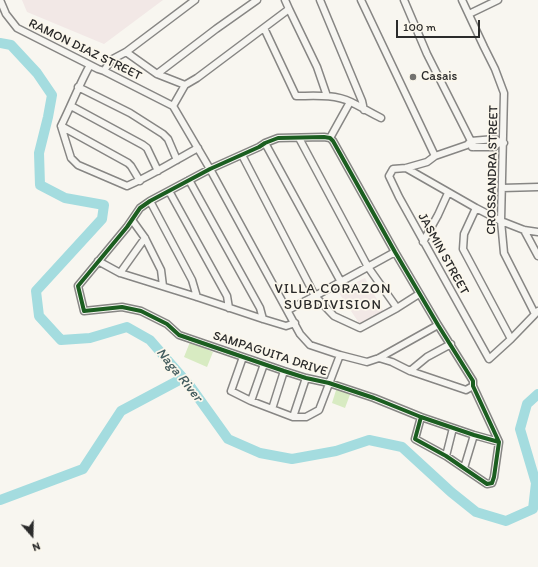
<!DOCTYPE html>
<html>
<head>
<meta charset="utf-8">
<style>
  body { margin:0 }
  #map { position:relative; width:538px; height:567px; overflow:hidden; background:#f8f6f0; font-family:Itim,sans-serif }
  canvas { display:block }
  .north { position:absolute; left:12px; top:515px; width:40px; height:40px; -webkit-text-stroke:3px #fbf7ec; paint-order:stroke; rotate:160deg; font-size:11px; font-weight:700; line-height:16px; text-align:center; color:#2b2b2b }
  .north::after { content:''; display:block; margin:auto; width:14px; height:18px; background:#2b2b2b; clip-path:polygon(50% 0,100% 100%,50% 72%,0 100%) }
  .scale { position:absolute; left:396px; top:20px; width:84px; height:18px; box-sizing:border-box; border:2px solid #2b2b2b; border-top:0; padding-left:5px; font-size:12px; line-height:14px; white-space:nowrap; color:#2b2b2b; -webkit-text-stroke:3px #fbf7ec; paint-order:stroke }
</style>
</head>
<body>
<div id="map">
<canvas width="538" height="567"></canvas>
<div class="north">N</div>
<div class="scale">100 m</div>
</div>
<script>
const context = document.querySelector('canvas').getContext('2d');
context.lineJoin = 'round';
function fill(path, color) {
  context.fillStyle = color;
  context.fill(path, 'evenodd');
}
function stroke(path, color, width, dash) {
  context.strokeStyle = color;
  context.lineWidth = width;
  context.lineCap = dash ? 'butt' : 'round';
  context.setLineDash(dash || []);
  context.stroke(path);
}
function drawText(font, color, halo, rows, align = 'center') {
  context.font = font + ' Itim,sans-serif';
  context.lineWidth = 3.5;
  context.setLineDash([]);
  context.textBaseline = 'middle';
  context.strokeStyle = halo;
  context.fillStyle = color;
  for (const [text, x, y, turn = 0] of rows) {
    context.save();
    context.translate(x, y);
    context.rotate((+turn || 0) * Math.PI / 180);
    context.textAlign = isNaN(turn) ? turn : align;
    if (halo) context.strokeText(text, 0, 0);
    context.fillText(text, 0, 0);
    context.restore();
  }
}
fill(new Path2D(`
  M22,0h141l-59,44 -77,-32z
  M365,278l20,36 -24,12 -22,-33 4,-5z`), '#f2e8e6');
fill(new Path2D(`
  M190,342l23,10 -6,15 -23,-10z
  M337,387l14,5 -6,16 -13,-5z`), '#d8ebc2');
stroke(new Path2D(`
  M0,43l11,2 26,28 15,22 -4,22 -9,36 1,32 25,13 39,7 -2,14 -66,72 3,25 22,24 29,-2 37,-11 23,13 40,46 38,53 32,14 32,6 44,-8 33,-11 33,7 49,45 25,20 30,9 27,-12 3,-26 -16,-54 7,-25 11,-10
  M0,500l83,-31 38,-58 62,-33`), '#a4dcdf', 10);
const minor = new Path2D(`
  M0,0l6,14 11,14 81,41 6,2 69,35
  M320,0l42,101 2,9
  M361,0l74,156
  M404,0l23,54 47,93
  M462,0l22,47 11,22 9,24 -3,128 3,32 31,61
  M289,9l28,58 10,29
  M469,14l29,-14
  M264,28l32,68c18,0 38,-2 55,6 10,5 20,11 30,16
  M126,52l31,22 28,11
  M90,65c-11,20 -19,41 -29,61l10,32 7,7 49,21c24,-10 47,-25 71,-38
  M104,71l7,-11 15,-8 69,-52
  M157,74l59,-45 41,-29
  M78,87l52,26 33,21 5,5 9,21
  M71,106l72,39 4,3 11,23
  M173,106l37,63 90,165 10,11 30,10 27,7 12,-4 59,-33
  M173,106l12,-21 12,-7 92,-69 -4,-9
  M61,126l67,37 3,3 9,15
  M299,138l69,129 29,41
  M330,138l20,-36
  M265,143l76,139
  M504,143l-4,-1 -5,-3 -24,2 -4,4 -32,11 -8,6 -21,6 -13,1 -4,7 10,21 90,162 22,-20 27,-28
  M472,147h22l6,-5
  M242,155l73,141 19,20 26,12 37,-20 22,-14
  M406,168l70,40 25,13 23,9 14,2
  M189,180l71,128 3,11
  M502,188l36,-1
  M169,191l58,105 2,12
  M150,201l42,79 5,17
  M476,208l-12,26 -1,15 48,90
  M132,220l13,18 16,32 2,16
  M524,230l14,26
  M423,242l15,-27 10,-22
  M98,261l22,12 77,24 66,22 23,7 9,-3
  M120,273l25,-35
  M288,310l27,-14 80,-44
  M243,357l-12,34 20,10 13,-37
  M379,358l13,4 18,9 56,19 7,-4
  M410,371l17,-14 24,-13
  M251,401l21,8 12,-38
  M272,409l21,8h13l13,-7 21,-55
  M293,417l13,-39
  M421,417l-6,22 31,17 41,28 5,-1 2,-6 5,-35 -26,-56v-5l-35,-56 -43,-73 -62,-111 -3,-3 -6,-1 -46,1 -13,5 -6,4 -49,22 -60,32 -10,7 -13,19 -49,59 6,25 38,-4 19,4 26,13 12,11 105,36 22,7 23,5 45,15 47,19 53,18 25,7
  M446,456l7,-28
  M464,468l10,-33`);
stroke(minor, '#878684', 9);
stroke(minor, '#f6f5f1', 6);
stroke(new Path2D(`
  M421,417l-6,22 31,17 41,28 5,-1 2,-6 5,-35 -26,-56v-5l-35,-56 -43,-73 -62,-111 -3,-3 -6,-1 -46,1 -13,5 -6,4 -49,22 -60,32 -10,7 -13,19 -49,59 6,25 38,-4 19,4 26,13 12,11 105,36 22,7 23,5 45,15 47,19 53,18 25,7`), '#1b5e20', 4);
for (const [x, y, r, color] of [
  [413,77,4,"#737270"]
]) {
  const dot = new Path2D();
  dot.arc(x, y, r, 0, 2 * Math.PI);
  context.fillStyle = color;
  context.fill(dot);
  stroke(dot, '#fbf7ec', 1.5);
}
drawText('13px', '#2b2b2b', '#fbf7ec', [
  ["RAMON DIAZ STREET",85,50,26],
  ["CROSSANDRA STREET",493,170,-89],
  ["JASMIN STREET",443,254,61],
  ["SAMPAGUITA DRIVE",270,354,18]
]);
drawText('13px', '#2b2b2b', '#fbf7ec', [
  ["Casais",421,77]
], 'left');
context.letterSpacing = '1px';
drawText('14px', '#2b2b2b', '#fbf7ec', [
  ["VILLA CORAZON",333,289],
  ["SUBDIVISION",333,305]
]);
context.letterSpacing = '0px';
drawText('italic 14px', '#445d5f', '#fbf7ec', [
  ["Naga River",179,375,51]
]);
</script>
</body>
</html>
